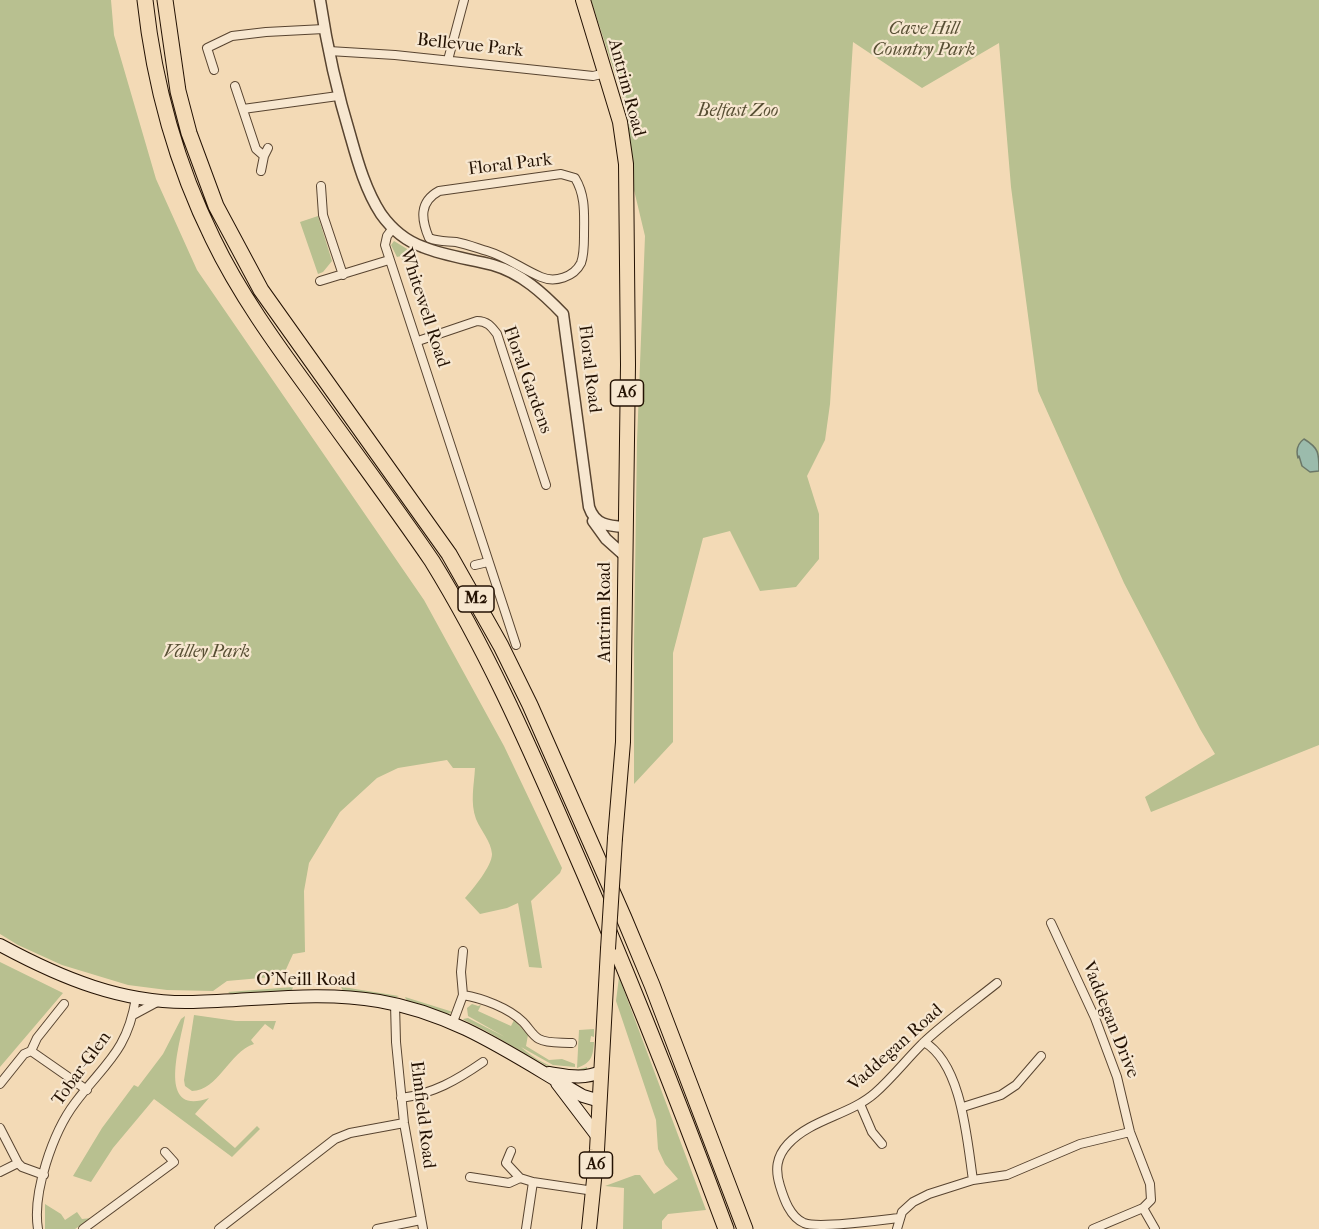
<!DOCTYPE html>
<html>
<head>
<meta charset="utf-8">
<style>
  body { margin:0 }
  canvas { display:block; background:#f3dab6 }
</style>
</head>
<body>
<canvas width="1319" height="1229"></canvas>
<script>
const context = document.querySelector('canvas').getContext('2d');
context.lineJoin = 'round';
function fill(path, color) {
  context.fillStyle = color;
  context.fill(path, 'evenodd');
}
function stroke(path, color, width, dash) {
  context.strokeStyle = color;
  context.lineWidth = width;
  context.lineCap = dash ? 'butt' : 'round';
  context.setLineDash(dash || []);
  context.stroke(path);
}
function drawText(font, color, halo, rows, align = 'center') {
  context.font = font + ' "IM FELL French Canon",serif';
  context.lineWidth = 4.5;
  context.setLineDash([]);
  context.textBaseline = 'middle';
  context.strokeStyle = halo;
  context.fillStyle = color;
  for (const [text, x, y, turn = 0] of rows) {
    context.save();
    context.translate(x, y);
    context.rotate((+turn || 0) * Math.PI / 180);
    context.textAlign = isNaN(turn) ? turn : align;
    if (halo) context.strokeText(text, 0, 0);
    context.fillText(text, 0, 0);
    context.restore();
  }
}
fill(new Path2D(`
  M0,0h111l3,35 42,144 41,91 227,330 80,146 58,122 -2,5 -29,28 11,67 -13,-1 -11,-64 -11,5 -27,6 -15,-16c8,-9 27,-32 27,-44 -1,-13 -11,-23 -16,-35 -6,-17 -2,-33 -1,-51h-22l-6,-8 -49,8 -21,10 -37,34 -31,51 -5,28 1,61 -12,2 -10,22 -56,5 -14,10 -46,-1 -39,-5 -66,-20 -44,-20 -18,-11z
  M591,0h728v745l-168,67 -6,-15 70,-43 -15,-25 -76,-146 -86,-192 -27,-204 -12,-144 -77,45 -69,-46 -23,362 -5,36 -18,36 12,38v45l-23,28 -36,4 -30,-60 -27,7 -30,115v89l-39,42v-142l3,-201 8,-205 -11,-46 -7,-79z
  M318,216l14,45 -9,11 -5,2 -18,-52z
  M394,241l18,11 -10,8 -1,-4 -4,1 -6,-12z
  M0,962l63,31 -63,74z
  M619,977l87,233 -38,4 -6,7v8h-39l1,-41 -19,-2 30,-11h5l14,19 24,-15 -13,-15 -7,-15 -2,-29 -40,-119z
  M293,987l-1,3 -60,5 -4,-3z
  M341,987l8,1 50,8 -5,2 -51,-7z
  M405,997l48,15 -5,2 -41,-13z
  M472,1004l6,2 3,-1 -3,6 33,15 3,-6 14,15 -2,11 23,14 13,-1 13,5v3l-22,-2 -32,-18c18,16 42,29 66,20v6l-33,-3 -68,-39 -22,-11 -1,-1 5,-1 37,19 -37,-21 -1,-8z
  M194,1015l42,6h40l-3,9 -8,-6 -14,16 3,4c-25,8 -36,47 -62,47l-7,-5 -1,-6z
  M185,1016c-4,25 -30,102 24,82l-14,16 40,34 22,-22 3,3 -28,28 -78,-58 -41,49 -22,34 -18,-6 29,-48 32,-43 4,2 25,-33 18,-35z
  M594,1029v8l-3,-1 -1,6h4c-1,15 -3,21 -17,26l2,-38z
  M45,1204l16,10 4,6 12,-8 5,7 10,-1 -17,11h-30z`), '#b8c090');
const water = new Path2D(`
  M1304,439c15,9 15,14 15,32l-9,1 -8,-6 -3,-10 -1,2c-2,-7 -1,-14 6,-19z`);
fill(water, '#9bbbac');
stroke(water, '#6b7768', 1.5);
const minor = new Path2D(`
  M329,51l66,4 198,21 13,-3
  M448,60l16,-60
  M214,70l-7,-22 25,-12 34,-4 58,-3
  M235,86l21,63 8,7
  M243,109l95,-13
  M261,171l3,-15 4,-8
  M561,174l14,4c11,18 9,37 9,58 0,8 0,19 -3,27 -7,14 -26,20 -40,14 -19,-8 -34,-20 -54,-26 -10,-3 -21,-7 -31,-9 -10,-1 -17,0 -27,-4 -8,-19 -10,-36 10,-47z
  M321,186l2,29 20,60
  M393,228l-6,8 -2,9 131,400
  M320,281l69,-21
  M418,341l59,-20c10,0 14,5 20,13l49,151
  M475,565l13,-3
  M1051,923l44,95 22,59 13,55 20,52 1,16 -8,8 -50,21
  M463,995c19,3 46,13 60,27 6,6 9,13 16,17 9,5 23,3 33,4
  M395,1004l1,38 8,81 19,106
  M133,1015l26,-14
  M453,1022l10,-27 -2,-23 2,-21
  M924,1042c38,22 43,98 49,138
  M31,1051l6,-13 27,-34
  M0,1084l24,-30 7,-3 56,39
  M401,1098c32,-4 56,-18 82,-36
  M860,1104l12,28 10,12
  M963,1107l38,-12 15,-10 25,-29
  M0,1128l18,35 4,4 22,8
  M511,1151l-5,12 14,15 13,4 61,9
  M0,1172l18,-9
  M470,1177l39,6 11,-5
  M1143,1208l12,21
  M899,1218c-19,2 -80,11 -95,5 -14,-6 -20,-24 -24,-37 -5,-16 -4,-29 8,-42 23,-25 62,-29 87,-51 17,-15 31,-33 47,-49 23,-22 50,-41 75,-61
  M38,1229c-6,-36 15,-97 37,-126 30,-40 52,-51 61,-105
  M83,1229l91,-67 -9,-10
  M219,1229l116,-90 15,-6 54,-10
  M377,1229l44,-9
  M526,1229l7,-47
  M897,1229l5,-17 11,-10 16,-8 44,-14 34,-5 73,-31 50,-12`);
const tertiary = new Path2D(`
  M320,0c7,47 17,92 31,138 7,25 15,53 30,76 10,14 25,27 42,33 22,9 47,12 70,18 28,8 50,28 70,49l26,193c6,18 19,19 36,20
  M593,521l13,18 19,17`);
const secondary = new Path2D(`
  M0,945c61,33 123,59 193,57 62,-1 124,-12 186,-1 78,13 136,56 204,95l17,5
  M549,1073c19,3 35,7 53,-2
  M557,1083l41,54`);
const primary = new Path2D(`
  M583,0l37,122 6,42 2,201 -5,377 -8,96
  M589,1229l8,-79 11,-201`);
const motorway = new Path2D(`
  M145,0c9,83 31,164 68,239 26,54 62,104 98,153 40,56 82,112 121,169 53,86 93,176 133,268 58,132 111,265 161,400
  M165,0l13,91 11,42 27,73 45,84 188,264 52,92 29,59 94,213 28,67 93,244`);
stroke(minor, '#584430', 10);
stroke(tertiary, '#584430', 13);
stroke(secondary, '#241203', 14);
stroke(primary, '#241203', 16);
stroke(motorway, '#241203', 17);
stroke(minor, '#f7e7d0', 8);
stroke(tertiary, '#f7e7d0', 10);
stroke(secondary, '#f7e7d0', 12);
stroke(primary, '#f3dab6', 14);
stroke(motorway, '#f3dab6', 15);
const primaryBridge = new Path2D(`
  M608,949l7,-111`);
stroke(primaryBridge, '#241203', 16, []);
stroke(primaryBridge, '#f3dab6', 14);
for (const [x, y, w] of [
  [627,393,33],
  [476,599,36],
  [596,1165,33]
]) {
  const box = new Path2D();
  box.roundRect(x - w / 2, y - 13, w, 26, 4.5);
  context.fillStyle = '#f7e7d0';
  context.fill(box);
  stroke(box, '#241203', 1.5);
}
drawText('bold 16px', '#241203', null, [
  ["A6",627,393],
  ["M2",476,599],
  ["A6",596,1165]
]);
drawText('italic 18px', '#584f34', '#f7e7d0', [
  ["Cave Hill",924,30],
  ["Country Park",924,51],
  ["Belfast Zoo",738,112],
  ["Valley Park",207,653]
]);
drawText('18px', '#241203', '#f7e7d0', [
  ["Bellevue Park",470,46,6],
  ["Antrim Road",626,88,75],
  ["Floral Park",510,165,-7],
  ["Whitewell Road",424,308,72],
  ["Floral Road",589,369,83],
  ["Floral Gardens",527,380,70],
  ["Antrim Road",606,612,-90],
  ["O'Neill Road",306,981],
  ["Vaddegan Drive",1110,1020,68],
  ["Vaddegan Road",896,1048,-42],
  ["Tobar-Glen",82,1069,-54],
  ["Elmfield Road",422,1115,83]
]);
</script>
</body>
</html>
